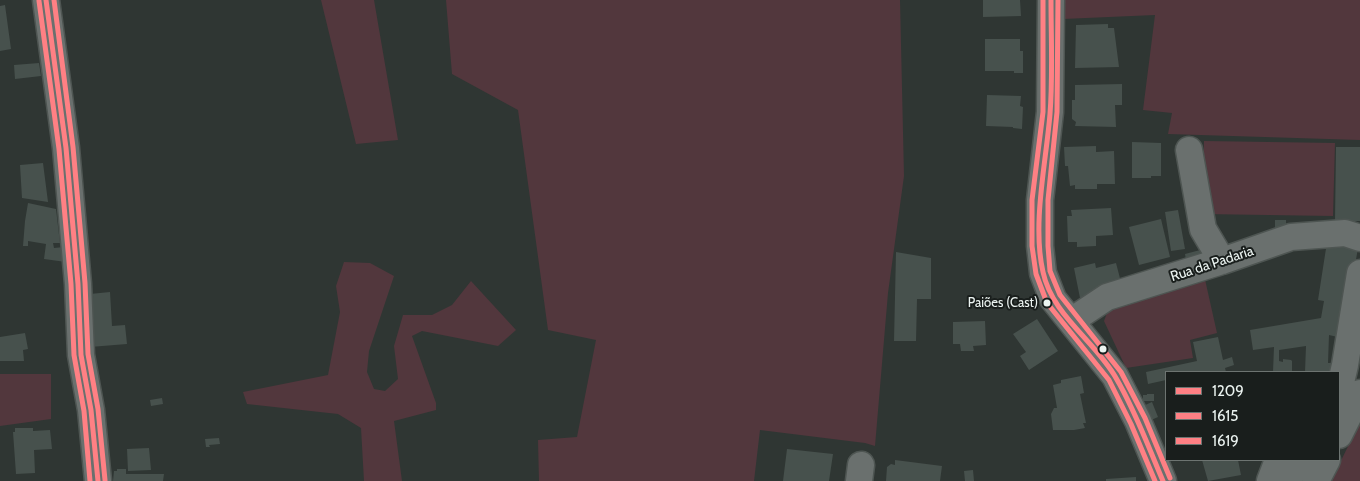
<!DOCTYPE html>
<html>
<head>
<meta charset="utf-8">
<style>
  body { margin:0 }
  #map { position:relative; width:1360px; height:481px; overflow:hidden; background:#2f3633; font-family:Cabin,sans-serif }
  canvas { display:block }
  .legend { position:absolute; left:1165px; top:371px; width:175px; height:90px; box-sizing:border-box; background:#191e1c; border:1px solid #6d7471; margin:0; padding:6px 9px; list-style:none; font-size:15px; color:#ecf4f1 }
  .legend li { display:flex; align-items:center; gap:10px; height:25px }
  .legend b { width:25px; border:1px solid #6d7471 }
</style>
</head>
<body>
<div id="map">
<canvas width="1360" height="481"></canvas>
<ul class="legend">
<li><b style="height:6px;background:#ff8084"></b>1209</li>
<li><b style="height:6px;background:#ff8084"></b>1615</li>
<li><b style="height:6px;background:#ff8084"></b>1619</li>
</ul>
</div>
<script>
const context = document.querySelector('canvas').getContext('2d');
context.lineJoin = 'round';
function fill(path, color) {
  context.fillStyle = color;
  context.fill(path, 'evenodd');
}
function stroke(path, color, width, dash) {
  context.strokeStyle = color;
  context.lineWidth = width;
  context.lineCap = dash ? 'butt' : 'round';
  context.setLineDash(dash || []);
  context.stroke(path);
}
function drawText(font, color, halo, rows, align = 'center') {
  context.font = font + ' Cabin,sans-serif';
  context.lineWidth = 4;
  context.setLineDash([]);
  context.textBaseline = 'middle';
  context.strokeStyle = halo;
  context.fillStyle = color;
  for (const [text, x, y, turn = 0] of rows) {
    context.save();
    context.translate(x, y);
    context.rotate((+turn || 0) * Math.PI / 180);
    context.textAlign = isNaN(turn) ? turn : align;
    if (halo) context.strokeText(text, 0, 0);
    context.fillText(text, 0, 0);
    context.restore();
  }
}
fill(new Path2D(`
  M321,0h53l24,140 -42,4z
  M446,0h454l4,176 -16,117 -13,153 -10,-3 -105,-13 -6,51h-215l-1,-41 39,-3 19,-97 -48,-10 -30,-220 -66,-36z
  M1064,0h296v140l-192,-6 4,-21 -29,-3 12,-95 -92,4z
  M1204,141l131,2 -2,73 -131,-2z
  M344,262l26,1 24,13 -25,75 -2,21 7,17 11,2 13,-12 -4,-33 9,-31h29l20,-10 19,-24 45,49 -18,16 -76,-15 -10,5 24,67v7l-42,11 8,60h-38l-3,-53 -23,-14 -91,-10 -4,-12 85,-17 12,-63 -4,-26z
  M1204,275l13,58 -27,7 3,18 -67,10 -22,-47 6,-16z
  M0,374h51v45l-51,7z
  M1360,422v59h-29z`), '#52373d');
fill(new Path2D(`
  M983,0h37l1,16 -38,1z
  M5,5l6,44 -11,2v-45z
  M1108,24v4h6l5,39 -44,1 1,-43z
  M985,39h35v12h3v22h-9v-2h-29z
  M39,63l2,13 -26,3 -1,-14z
  M1122,84v21h-7l1,22 -41,-1 1,-4 -4,-3v-19h3v-15z
  M987,95l34,1 -1,10 3,1 -1,22 -9,-1v-1l-27,-1z
  M1132,142l29,1v33h-10v2h-19z
  M1096,146v6l18,-1 1,33h-18v5h-22v-4l-5,1 -2,-20h-3l-1,-19z
  M1336,147h24v74h-25z
  M43,163l5,39 -26,-4 -2,-33z
  M28,203l28,6 4,34h-7l1,5 10,-1 2,15 -22,-3 2,-15 -18,-3v5h-5l2,-25z
  M1111,208l2,27 -17,1v10l-19,1v-5h-9l-1,-26h5l-1,-6z
  M1178,210l7,39 -14,2 -6,-39z
  M1161,219l9,38 -31,8 -10,-38z
  M1275,220h11v8l-11,2z
  M1327,242l31,6 -12,69v22l-17,-4 -1,28h5v9h-28l1,-26 -27,4v11l4,1v-3l8,1 1,1v11h-19l1,-25 -21,3 -3,-20 71,-12 3,-17 -6,-1z
  M1204,249l3,11 -20,6 -2,-12z
  M896,252l35,6v41h-14l-1,42h-22z
  M1095,263l1,5 20,-5 6,23 -42,12 -6,-30z
  M110,292l2,34 13,-1 2,19 -37,3 1,-15h3l-4,-38z
  M1037,319l21,32 -29,19 -9,-14 6,-4 -13,-18z
  M985,321l1,24 -13,1 1,5h-13l-1,-7h-7v-22z
  M25,333l3,16 -5,1 1,11h-24v-24z
  M1218,337l5,23 9,-3 2,8 -9,3 1,4h-60v8l-18,4 -2,-12 51,-11 -4,-19z
  M1081,376l3,17 -4,1 6,29h-3l2,5 -11,2h-21l-2,-16 3,-6h3l-4,-23 8,-2v-3z
  M1147,394h7v7h-11v-6h4z
  M162,398l1,6 -12,2 -1,-6z
  M1152,402l6,15 -9,4 -6,-15z
  M15,428h18v3l17,-1 2,19 -18,1 1,23 -19,1 -3,-42h2z
  M219,438l1,6 -11,1 1,2h-4l-1,-8z
  M149,448l2,22 -23,1 -1,-22z
  M787,449l46,5 -4,27h-46z
  M895,460l47,6 -2,15h-54l1,-14 4,-3 4,1z
  M1202,460h36l3,15 -33,6z
  M117,469h9v5h38l-1,7h-50l1,-10h3z
  M973,470l1,11h-9l-1,-10z
  M1136,477v4h-30v-2z`), '#47514d');
const minor = new Path2D(`
  M46,0l20,148 12,136 3,71 10,55 7,71
  M1051,0l-1,112 -10,88v46l3,27 10,26 62,77 23,45 25,60
  M1189,150l14,79 19,32
  M1071,321l36,-24 115,-36 69,-24 54,-4 15,5
  M1339,391l6,-26 15,-92
  M1339,435l21,-42
  M859,481l2,-16
  M1270,481l8,-21
  M1286,481l17,-21
  M1316,481l11,-21`);
stroke(minor, '#4e5552', 29);
stroke(minor, '#6a706e', 26);
stroke(new Path2D(`
  M46,0l20,148 12,136 3,71 10,55 7,71
  M1051,0c0,38 2,76 -1,114 -4,49 -18,110 -7,158 9,43 52,69 73,106 19,32 32,68 47,103`), '#ff8084', 5);
stroke(new Path2D(`
  M1043,0v112l-11,88v46l4,28 11,29 62,77 22,44 24,57
  M39,1l20,148 12,135 3,71 10,56 6,70`), '#ff8084', 5);
stroke(new Path2D(`
  M54,0l19,147 12,136 3,71 10,55 7,71
  M1058,0l-1,112 -9,88v46l2,25 10,24 61,77 24,46 25,60`), '#ff8084', 5);
for (const [x, y, r, color] of [
  [1047,303,4.5,"#ecf4f1"],
  [1103,349,4.5,"#ecf4f1"]
]) {
  const dot = new Path2D();
  dot.arc(x, y, r, 0, 2 * Math.PI);
  context.fillStyle = color;
  context.fill(dot);
  stroke(dot, '#191e1c', 2);
}
drawText('13px', '#ecf4f1', '#191e1c', [
  ["Paiões (Cast)",1038,303]
], 'right');
drawText('14px', '#ecf4f1', '#191e1c', [
  ["Rua da Padaria",1212,264,-18]
]);
</script>
</body>
</html>
